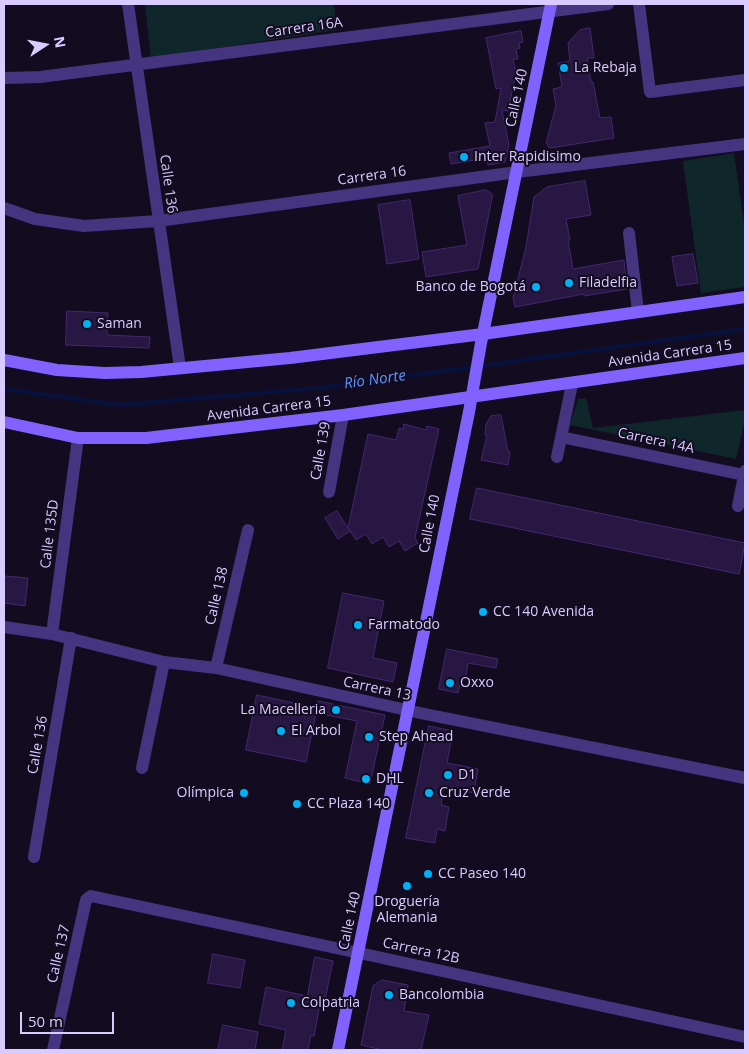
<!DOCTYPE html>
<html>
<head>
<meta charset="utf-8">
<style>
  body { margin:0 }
  #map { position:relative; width:749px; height:1054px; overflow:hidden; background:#130c20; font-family:"Open Sans",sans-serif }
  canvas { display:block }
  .frame { position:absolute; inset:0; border:5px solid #dacbff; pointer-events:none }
  .north { position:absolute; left:20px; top:20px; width:50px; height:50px; -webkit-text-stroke:4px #130c20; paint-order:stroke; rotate:79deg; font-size:14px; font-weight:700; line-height:20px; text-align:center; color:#dacbff }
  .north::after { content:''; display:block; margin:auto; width:18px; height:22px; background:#dacbff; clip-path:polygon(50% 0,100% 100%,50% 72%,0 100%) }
  .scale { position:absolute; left:20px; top:1012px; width:94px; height:22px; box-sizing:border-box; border:2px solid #dacbff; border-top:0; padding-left:6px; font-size:15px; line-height:18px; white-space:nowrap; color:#dacbff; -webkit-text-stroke:4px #130c20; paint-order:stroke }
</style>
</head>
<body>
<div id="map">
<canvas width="749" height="1054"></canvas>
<div class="frame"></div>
<div class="north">N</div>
<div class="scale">50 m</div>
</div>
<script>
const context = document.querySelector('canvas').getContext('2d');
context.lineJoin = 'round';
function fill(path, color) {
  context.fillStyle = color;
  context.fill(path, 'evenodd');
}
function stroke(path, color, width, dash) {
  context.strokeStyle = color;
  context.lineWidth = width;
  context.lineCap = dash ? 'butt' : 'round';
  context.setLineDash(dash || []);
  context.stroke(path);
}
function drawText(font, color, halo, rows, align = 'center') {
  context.font = font + ' "Open Sans",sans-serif';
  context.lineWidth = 4;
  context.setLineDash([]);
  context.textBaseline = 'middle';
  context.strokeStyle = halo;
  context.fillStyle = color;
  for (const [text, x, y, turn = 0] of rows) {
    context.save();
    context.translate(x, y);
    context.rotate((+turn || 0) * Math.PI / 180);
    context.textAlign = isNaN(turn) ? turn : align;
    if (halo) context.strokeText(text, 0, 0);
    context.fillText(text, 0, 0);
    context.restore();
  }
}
fill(new Path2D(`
  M145,4h189l3,26 -186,28z
  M734,153l11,78v56l-44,6 -18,-132z
  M586,398l7,30 152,-18v9l-9,40 -166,-34 8,-26z`), '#0f262a');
stroke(new Path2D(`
  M480,366l265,-37
  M4,389l116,16 198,-17 155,-21`), '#07113e', 4);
const building = new Path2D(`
  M590,28l4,30h-7l4,24h2l7,36 11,-1 3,21 -64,10 -4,-5 10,-38 -3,-16 9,-2 -4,-24 12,-2 -2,-18 12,-13z
  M521,31l2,11 -4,1 1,5 -4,1 2,10h-5l3,14 -8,38 -6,-1 7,35 -4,17 -17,3 -1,-7 -36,6 -2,-11 41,-7 -5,-23 10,-1 6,-34 -5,1 -10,-51z
  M585,181l6,34 -25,4 4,21h-2l5,29 51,-9 3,29 -43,7v-2l-69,13 -2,-9 13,-51 8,-50 13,-10z
  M486,190l6,4v4l-14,71 -52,8 -4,-25 45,-7 -9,-49z
  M410,200l9,59 -32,5 -9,-59z
  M693,254l5,29 -21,3 -5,-29z
  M67,311l41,2 -1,22 43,2 -1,11 -83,-3z
  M501,415l7,37h2l-2,13 -27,-5 6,-25h-2l1,-11 5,-8z
  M404,424l22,6 1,-4 12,3 -24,109 3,5 -13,8 -6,-10 -10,6 -6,-10 -11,7 -6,-10 -10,6 -8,-12 20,-94 28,6 3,-12 4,1z
  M477,488l268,55 -6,31 -269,-55z
  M337,511l13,20 -12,8 -13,-21z
  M4,576l24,2 -3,28 -21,-3z
  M343,593l41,8 -11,57 24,5 -4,19 -65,-14z
  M447,649l51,10 -2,9 -28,-5 -2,14 -4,-1 -4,17 -19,-4z
  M257,695l60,13 -11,54 -60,-12z
  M318,701l67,14 -15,69 -25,-6 12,-57 -41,-8z
  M429,726l24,5 -6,32 31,6 -4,24 -30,-7 -3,19 8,2 -4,24 -8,-2 -2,14 -29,-5z
  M213,954l32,6 -5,28 -32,-5z
  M315,957l18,4 -8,39 -4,-1 -7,37 -3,-1 -3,15h-26l4,-20 -27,-6 7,-37 41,9z
  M382,980l26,5 -4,26 25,4 -8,35h-38l-22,-5 12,-59z
  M223,1025l35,7 -3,18h-37z`);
fill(building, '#271742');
stroke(building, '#43286f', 1);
stroke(new Path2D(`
  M128,4l52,364
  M639,4l11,88 95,-12
  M4,78l36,-1 568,-73
  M4,208l31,11 49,7 74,-5 359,-49 228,-28
  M629,233l9,79
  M561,437l183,38
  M557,457l15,-73
  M329,492l14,-77
  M738,506l7,-35
  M4,627l48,7 112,28 52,6 209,46 320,64
  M52,634l26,-196
  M216,668l32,-138
  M142,768l22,-106
  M34,857l37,-219
  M53,1050l33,-150 5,-4 273,58 381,83`), '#453581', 12);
stroke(new Path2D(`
  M4,360l53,10 48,3 36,-1 149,-14 193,-24 262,-37
  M4,422l74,16h68l197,-23 402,-57
  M338,1050l131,-638 12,-69 70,-339`), '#8262ff', 12);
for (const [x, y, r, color] of [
  [564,68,5,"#00b1f6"],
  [464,157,5,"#00b1f6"],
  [569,283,5,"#00b1f6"],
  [536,287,5,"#00b1f6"],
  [87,324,5,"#00b1f6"],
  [483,612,5,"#00b1f6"],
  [358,625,5,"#00b1f6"],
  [450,683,5,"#00b1f6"],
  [336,710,5,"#00b1f6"],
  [281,731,5,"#00b1f6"],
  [369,737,5,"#00b1f6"],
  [448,775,5,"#00b1f6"],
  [366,779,5,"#00b1f6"],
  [244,793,5,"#00b1f6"],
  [429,793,5,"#00b1f6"],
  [297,804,5,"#00b1f6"],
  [428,874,5,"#00b1f6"],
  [407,886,5,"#00b1f6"],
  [389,995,5,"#00b1f6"],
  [291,1003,5,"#00b1f6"]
]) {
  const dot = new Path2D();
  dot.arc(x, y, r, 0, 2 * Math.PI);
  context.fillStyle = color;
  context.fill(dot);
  stroke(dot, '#130c20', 2);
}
drawText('14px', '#dacbff', '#130c20', [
  ["Carrera 16A",304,28,-8],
  ["Calle 140",517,98,-78],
  ["Carrera 16",372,176,-8],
  ["Calle 136",168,184,82],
  ["Avenida Carrera 15",670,354,-8],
  ["Avenida Carrera 15",269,409,-7],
  ["Carrera 14A",656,441,12],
  ["Calle 139",321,451,-80],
  ["Calle 140",430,524,-79],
  ["Calle 135D",50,534,-83],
  ["Calle 138",217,596,-77],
  ["Carrera 13",377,689,12],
  ["Calle 136",38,745,-80],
  ["Calle 140",350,921,-78],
  ["Carrera 12B",421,951,12],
  ["Calle 137",59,954,-77]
]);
drawText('14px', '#dacbff', '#130c20', [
  ["La Rebaja",574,68],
  ["Inter Rapidisimo",474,157],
  ["Filadelfia",579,283],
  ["Banco de Bogotá",526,287,"right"],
  ["Saman",97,324],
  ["CC 140 Avenida",493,612],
  ["Farmatodo",368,625],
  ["Oxxo",460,683],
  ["La Macelleria",326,710,"right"],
  ["El Arbol",291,731],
  ["Step Ahead",379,737],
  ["D1",458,775],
  ["DHL",376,779],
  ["Olímpica",234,793,"right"],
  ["Cruz Verde",439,793],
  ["CC Plaza 140",307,804],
  ["CC Paseo 140",438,874],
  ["Droguería",407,902,"center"],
  ["Alemania",407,918,"center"],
  ["Bancolombia",399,995],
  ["Colpatria",301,1003]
], 'left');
drawText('italic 15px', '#5994ff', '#130c20', [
  ["Río Norte",375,380,-8]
]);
</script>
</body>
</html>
